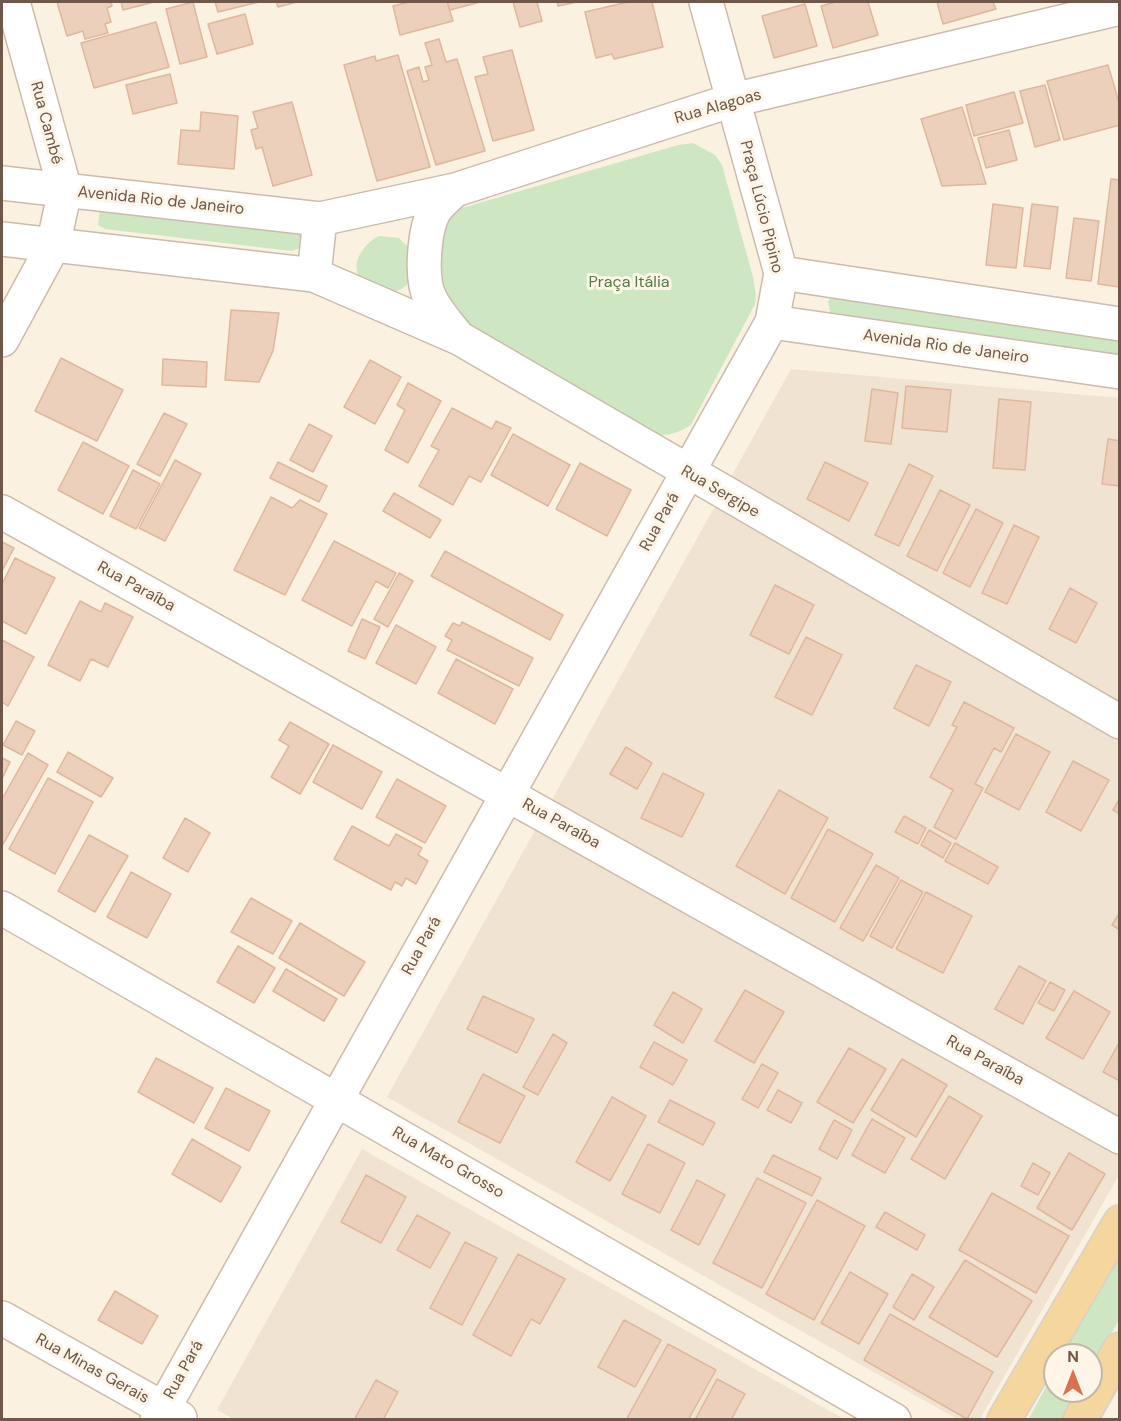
<!DOCTYPE html>
<html>
<head>
<meta charset="utf-8">
<style>
  body { margin:0 }
  #map { position:relative; width:1121px; height:1421px; overflow:hidden; background:#faf1e1; font-family:"DM Sans",sans-serif }
  canvas { display:block }
  .frame { position:absolute; inset:0; border:3px solid #6f584a; pointer-events:none }
  .north { position:absolute; left:1043px; top:1343px; width:60px; height:60px; box-sizing:border-box; background:#fdf5e7; border:2px solid #c4b6a8; border-radius:50%; rotate:0deg; font-size:16px; font-weight:700; line-height:24px; text-align:center; color:#6f584a }
  .north::after { content:''; display:block; margin:auto; width:21px; height:27px; background:#da7150; clip-path:polygon(50% 0,100% 100%,50% 72%,0 100%) }
</style>
</head>
<body>
<div id="map">
<canvas width="1121" height="1421"></canvas>
<div class="frame"></div>
<div class="north">N</div>
</div>
<script>
const context = document.querySelector('canvas').getContext('2d');
context.lineJoin = 'round';
function fill(path, color) {
  context.fillStyle = color;
  context.fill(path, 'evenodd');
}
function stroke(path, color, width, dash) {
  context.strokeStyle = color;
  context.lineWidth = width;
  context.lineCap = dash ? 'butt' : 'round';
  context.setLineDash(dash || []);
  context.stroke(path);
}
function drawText(font, color, halo, rows, align = 'center') {
  context.font = font + ' "DM Sans",sans-serif';
  context.lineWidth = 6;
  context.setLineDash([]);
  context.textBaseline = 'middle';
  context.strokeStyle = halo;
  context.fillStyle = color;
  for (const [text, x, y, turn = 0] of rows) {
    context.save();
    context.translate(x, y);
    context.rotate((+turn || 0) * Math.PI / 180);
    context.textAlign = isNaN(turn) ? turn : align;
    if (halo) context.strokeText(text, 0, 0);
    context.fillText(text, 0, 0);
    context.restore();
  }
}
fill(new Path2D(`
  M791,369l328,29v777l-139,244h-23l-570,-322z
  M362,1149l482,270 -609,1 -18,-10z`), '#f1e3d1');
fill(new Path2D(`
  M693,143l22,12 7,10 31,112 3,19 -1,8 -64,121c-11,7 -23,12 -36,9l-186,-107 -25,-29 -8,-48 3,-18 16,-22 223,-65z
  M100,209l196,20 5,4 -2,15 -7,3 -187,-22 -7,-4z
  M379,236l20,2 14,14c-1,8 0,21 -3,28 -9,18 -34,12 -46,2 -18,-15 0,-39 15,-46z
  M833,292l286,42v24l-281,-42 -8,-4 -2,-10z
  M1119,1253v67l-28,49v-14h-28z
  M1055,1370v21h23l-16,28 -34,1z`), '#cfe6c2');
const building = new Path2D(`
  M57,2h54l1,4 -5,2 4,14 -6,2 3,9 -23,6 -2,-8 -16,5z
  M121,2h33l-31,8z
  M193,2l14,55 -27,7 -14,-55z
  M215,2h44l-41,10z
  M276,2h21l-19,5z
  M409,2h38l6,19 -53,14 -7,-29z
  M447,2h33l-30,8z
  M513,2h24l5,19 -22,6z
  M557,2h20l-19,4z
  M628,2h24l11,45 -49,12 -2,-5 -16,4 -11,-46z
  M836,2h32l10,33 -45,13 -12,-42z
  M937,2h56l3,7 -53,15z
  M805,4l12,42 -43,12 -12,-42z
  M245,14l8,30 -36,10 -9,-30z
  M156,22l13,45 -75,21 -13,-45z
  M439,39l7,23 11,-3 28,92 -49,14 -29,-94 12,-4 4,15 6,-2 -4,-13 7,-2 -7,-22z
  M512,50l22,80 -41,11 -18,-64 13,-3 -5,-17z
  M398,55l32,112 -53,14 -33,-116 31,-9 1,5z
  M1108,65l12,41v19l-56,15 -17,-59z
  M170,74l7,29 -44,11 -7,-29z
  M1045,85l15,55 -25,7 -15,-56z
  M1014,92l9,31 -49,13 -8,-31z
  M292,102l20,73 -39,11 -11,-39 -6,2 -5,-19 7,-2 -5,-16z
  M962,107l24,77 -44,2 -21,-67z
  M201,112l37,4 -4,53 -56,-5 3,-34 19,1z
  M1009,130l8,30 -31,8 -8,-30z
  M1111,179l9,1v107l-22,-3z
  M993,204l30,4 -7,60 -30,-3z
  M1032,204l26,3 -8,62 -26,-3z
  M1074,218l25,3 -8,60 -25,-3z
  M231,310l48,3 -6,38 -14,31 -34,-2z
  M61,358l62,32 -26,51 -62,-30z
  M163,359l44,3 -1,25 -44,-2z
  M370,360l31,17 -26,47 -31,-17z
  M408,383l33,18 -33,62 -23,-13 20,-40 -8,-5z
  M906,386l45,4 -4,42 -45,-4z
  M872,389l26,4 -7,51 -26,-3z
  M999,399l32,3 -6,68 -32,-2z
  M452,408l40,21 4,-8 15,7 -30,54 -12,-6 -16,29 -34,-19 20,-36 -8,-4z
  M164,413l23,11 -27,52 -23,-12z
  M309,424l23,12 -19,36 -23,-12z
  M513,434l57,31 -22,41 -57,-31z
  M1108,439l12,2v45l-18,-2z
  M83,442l46,24 -26,48 -45,-24z
  M175,460l26,14 -36,67 -26,-13z
  M278,462l49,24 -8,16 -49,-24z
  M825,462l43,21 -19,38 -42,-22z
  M580,463l51,27 -24,46 -51,-27z
  M909,464l24,12 -34,70 -24,-11z
  M133,470l27,14 -24,45 -26,-13z
  M940,490l30,15 -33,66 -30,-15z
  M394,493l47,27 -11,18 -47,-27z
  M271,497l21,11 8,-8 27,14 -42,81 -51,-25z
  M976,509l27,14 -33,64 -27,-14z
  M1014,525l25,12 -32,67 -25,-11z
  M334,541l62,32 -8,15 -12,-7 -24,45 -50,-26z
  M2,542l12,6 -12,23z
  M445,551l118,64 -13,25 -119,-64z
  M15,558l40,20 -29,56 -24,-13v-37z
  M399,573l14,8 -25,46 -14,-8z
  M775,585l39,20 -25,49 -39,-19z
  M1070,588l27,15 -21,40 -27,-14z
  M80,601l21,11 4,-9 28,14 -25,50 -17,-8 -11,22 -32,-16z
  M362,619l18,8 -15,32 -17,-8z
  M462,622l71,36 -14,28 -72,-36 5,-10 -7,-4 8,-13 7,3z
  M396,625l40,22 -20,37 -40,-21z
  M806,637l36,18 -30,60 -37,-18z
  M2,640l32,17 -26,49 -6,-4z
  M456,659l57,30 -18,35 -57,-31z
  M916,665l35,17 -22,44 -35,-18z
  M964,702l50,26 -13,24 -7,-4 -19,36 8,4 -27,51 -22,-12 19,-37 -23,-13 27,-50 -5,-2z
  M16,721l19,10 -13,24 -19,-10z
  M290,722l39,22 -29,50 -29,-17 18,-31 -10,-6z
  M1016,734l34,18 -31,58 -34,-18z
  M333,745l49,27 -20,37 -49,-27z
  M626,747l26,16 -15,26 -27,-15z
  M68,752l45,26 -12,19 -44,-25z
  M28,753l20,12 -46,81v-47z
  M2,758l8,4 -8,17z
  M1073,761l36,19 -28,51 -35,-19z
  M663,773l41,21 -22,43 -41,-19z
  M48,778l45,24 -38,72 -46,-25z
  M397,779l49,27 -21,37 -49,-26z
  M779,790l49,28 -43,76 -49,-28z
  M1120,798v16l-7,-4z
  M904,816l22,12 -8,16 -23,-12z
  M185,818l25,15 -22,39 -25,-14z
  M352,826l37,20 7,-12 26,14 -4,7 10,6 -12,23 -10,-6 -4,8 -7,-4 -4,8 -57,-31z
  M828,829l45,25 -38,68 -44,-24z
  M929,830l22,13 -8,15 -22,-13z
  M89,835l39,21 -33,56 -37,-21z
  M955,843l43,24 -10,17 -43,-23z
  M876,865l23,13 -36,63 -23,-13z
  M131,872l40,22 -24,44 -40,-21z
  M901,880l22,12 -31,56 -22,-12z
  M926,892l46,24 -29,57 -47,-24z
  M251,898l41,23 -19,33 -42,-22z
  M1120,912v18l-8,-5z
  M300,923l65,39 -21,34 -65,-38z
  M238,946l37,22 -21,35 -37,-21z
  M1019,966l27,15 -23,43 -28,-15z
  M286,969l51,30 -13,22 -51,-30z
  M1050,982l15,8 -11,21 -16,-8z
  M745,990l39,22 -30,51 -39,-22z
  M1074,991l36,21 -27,47 -37,-21z
  M673,992l29,17 -19,34 -29,-18z
  M483,996l51,23 -17,34 -50,-24z
  M553,1034l14,9 -29,52 -15,-8z
  M1120,1041v40l-17,-9z
  M654,1042l33,18 -14,25 -33,-18z
  M849,1048l37,21 -33,54 -36,-21z
  M156,1058l57,30 -19,35 -56,-31z
  M902,1059l45,26 -31,52 -45,-27z
  M762,1064l16,9 -20,35 -16,-9z
  M483,1074l42,22 -25,47 -42,-21z
  M226,1088l44,23 -21,40 -44,-23z
  M778,1090l24,13 -11,20 -24,-13z
  M949,1096l33,20 -37,63 -34,-20z
  M612,1097l34,19 -36,65 -34,-19z
  M670,1100l45,23 -12,22 -45,-23z
  M872,1119l33,19 -20,35 -33,-18z
  M834,1120l18,10 -15,29 -18,-10z
  M192,1139l49,28 -20,35 -49,-28z
  M648,1144l37,19 -25,50 -38,-19z
  M1069,1153l36,21 -33,56 -35,-22z
  M773,1155l48,23 -9,18 -48,-24z
  M1033,1163l17,10 -12,22 -17,-9z
  M366,1175l40,22 -25,46 -40,-21z
  M757,1178l49,25 -44,85 -49,-25z
  M697,1180l28,15 -26,50 -28,-15z
  M992,1193l77,43 -33,57 -77,-43z
  M817,1200l48,26 -51,94 -48,-26z
  M885,1212l40,23 -8,15 -41,-23z
  M417,1215l33,18 -20,35 -33,-18z
  M465,1242l32,16 -35,67 -32,-17z
  M518,1254l47,25 -25,45 -9,-5 -20,37 -38,-21z
  M965,1260l67,41 -35,56 -68,-40z
  M850,1272l38,22 -29,50 -38,-21z
  M912,1274l22,13 -20,33 -21,-13z
  M115,1291l43,25 -16,28 -44,-24z
  M890,1314l103,58 -26,47 -103,-59z
  M624,1320l37,20 -26,47 -37,-20z
  M668,1344l48,26 -28,50h-62z
  M717,1379l28,15 -14,26h-36z
  M376,1380l22,12 -15,28h-29z`);
fill(building, '#edd0bb');
stroke(building, '#deb79d', 1.5);
const minor = new Path2D(`
  M2,183l318,36 135,-29 278,-90 387,-92
  M455,190c-7,6 -15,13 -20,20 -11,19 -15,68 -5,88 7,15 18,26 28,39
  M2,239l312,36 145,63 661,384
  M781,273l339,51
  M314,275l6,-56
  M772,322l348,50
  M2,340l51,-94 12,-56 -52,-188
  M2,512l1118,625
  M2,908l892,512
  M2,1318l178,100
  M157,1420l615,-1098 9,-49 -75,-271`);
const major = new Path2D(`
  M1004,1420l116,-198
  M1080,1420l40,-71`);
stroke(minor, '#ccbbac', 36);
stroke(major, '#d7d0cc', 36);
stroke(minor, '#fff', 33);
stroke(major, '#f4d69e', 33);
drawText('16px', '#6f584a', '#fdf5e7', [
  ["Rua Alagoas",718,107,-16],
  ["Rua Cambé",46,123,75],
  ["Avenida Rio de Janeiro",161,201,6],
  ["Praça Lúcio Pipino",761,207,76],
  ["Avenida Rio de Janeiro",946,347,8],
  ["Rua Sergipe",720,492,30],
  ["Rua Pará",660,522,-61],
  ["Rua Paraíba",136,587,29],
  ["Rua Paraíba",561,824,29],
  ["Rua Pará",422,946,-61],
  ["Rua Paraíba",985,1061,29],
  ["Rua Mato Grosso",448,1163,30],
  ["Rua Minas Gerais",92,1369,29],
  ["Rua Pará",184,1370,-61]
]);
drawText('16px', '#547a46', '#fdf5e7', [
  ["Praça Itália",629,283]
]);
</script>
</body>
</html>
